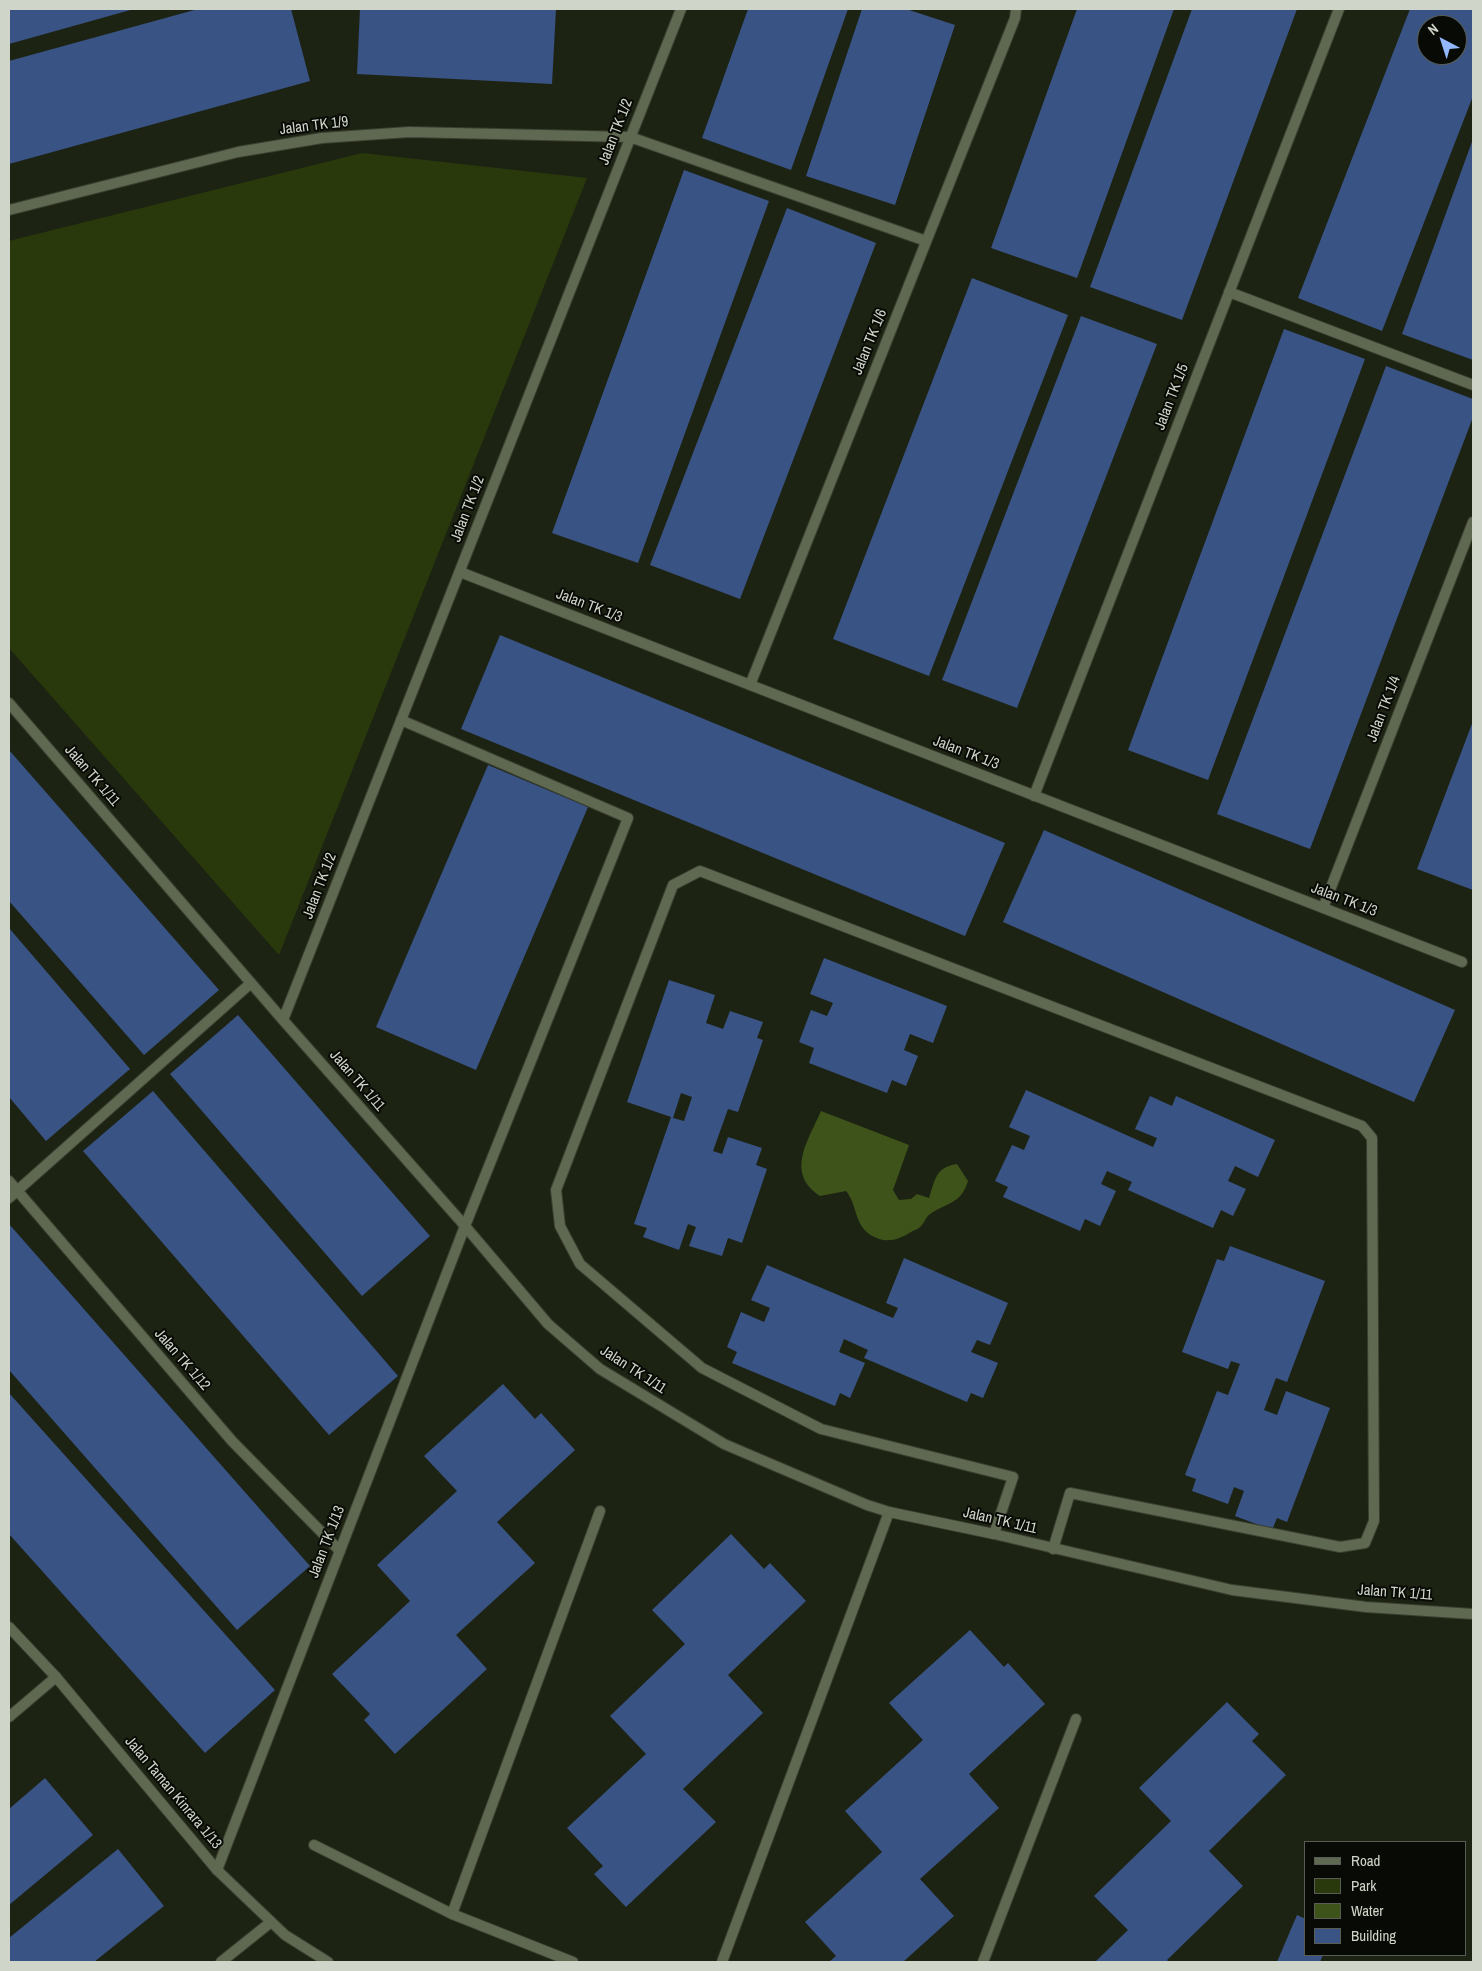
<!DOCTYPE html>
<html>
<head>
<meta charset="utf-8">
<style>
  body { margin:0 }
  #map { position:relative; width:1482px; height:1971px; overflow:hidden; background:#1d2313; font-family:"Archivo Narrow",sans-serif }
  canvas { display:block }
  .frame { position:absolute; inset:0; border:10px solid #d0d5ca; pointer-events:none }
  .legend { position:absolute; left:1304px; top:1841px; width:162px; height:115px; box-sizing:border-box; background:#080b05; border:1px solid #585c54; margin:0; padding:6px 9px; list-style:none; font-size:15px; color:#d0d5ca }
  .legend li { display:flex; align-items:center; gap:10px; height:25px }
  .legend b { width:25px; border:1px solid #585c54 }
  .north { position:absolute; left:1417px; top:15px; width:50px; height:50px; box-sizing:border-box; background:#080b05; border:1px solid #585c54; border-radius:50%; rotate:320deg; font-size:14px; font-weight:700; line-height:20px; text-align:center; color:#d0d5ca }
  .north::after { content:''; display:block; margin:auto; width:18px; height:22px; background:#92b7fd; clip-path:polygon(50% 0,100% 100%,50% 72%,0 100%) }
</style>
</head>
<body>
<div id="map">
<canvas width="1482" height="1971"></canvas>
<div class="frame"></div>
<ul class="legend">
<li><b style="height:6px;background:#5f6951"></b>Road</li>
<li><b style="height:14px;background:#29390b"></b>Park</li>
<li><b style="height:14px;background:#3e5319"></b>Water</li>
<li><b style="height:14px;background:#395384"></b>Building</li>
</ul>
<div class="north">N</div>
</div>
<script>
const context = document.querySelector('canvas').getContext('2d');
context.lineJoin = 'round';
function fill(path, color) {
  context.fillStyle = color;
  context.fill(path, 'evenodd');
}
function stroke(path, color, width, dash) {
  context.strokeStyle = color;
  context.lineWidth = width;
  context.lineCap = dash ? 'butt' : 'round';
  context.setLineDash(dash || []);
  context.stroke(path);
}
function drawText(font, color, halo, rows, align = 'center') {
  context.font = font + ' "Archivo Narrow",sans-serif';
  context.lineWidth = 4;
  context.setLineDash([]);
  context.textBaseline = 'middle';
  context.strokeStyle = halo;
  context.fillStyle = color;
  for (const [text, x, y, turn = 0] of rows) {
    context.save();
    context.translate(x, y);
    context.rotate((+turn || 0) * Math.PI / 180);
    context.textAlign = isNaN(turn) ? turn : align;
    if (halo) context.strokeText(text, 0, 0);
    context.fillText(text, 0, 0);
    context.restore();
  }
}
fill(new Path2D(`
  M362,153l225,25 -308,777 -270,-307v-407z`), '#29390b');
fill(new Path2D(`
  M821,1111l88,34 -16,45 6,10 12,-1 6,-5 12,4c6,-17 6,-31 28,-34l11,17c-7,23 -20,21 -38,33 -5,4 -5,8 -9,12 -2,3 -7,4 -10,6 -14,9 -27,12 -42,2 -15,-11 -12,-30 -23,-43l-26,5c-35,-23 -12,-55 1,-85z`), '#3e5319');
fill(new Path2D(`
  M9,9h125l-125,35z
  M198,9h93l19,72 -301,83v-103z
  M360,9h196l-4,75 -195,-10z
  M748,9h100l-57,161 -89,-32z
  M862,9h44l49,16 -60,180 -89,-29z
  M1077,9h97l-97,269 -86,-30z
  M1192,9h105l-115,311 -92,-33z
  M1410,9h63v87l-91,235 -84,-33zM1427,25h30v30h-30z
  M1473,139v221l-71,-26z
  M684,170l85,31 -131,362 -86,-30z
  M787,208l89,35 -136,356 -90,-34z
  M972,278l96,37 -139,361 -96,-37z
  M1081,316l76,28 -140,364 -75,-28z
  M1284,329l81,30 -157,421 -80,-30z
  M1386,366l87,33v18l-163,432 -93,-35z
  M500,635l505,208 -40,93 -504,-207z
  M1473,721v169l-56,-21z
  M9,750l210,240 -75,65 -135,-154z
  M488,765l100,42 -112,263 -100,-43z
  M1044,830l411,180 -41,92 -411,-180z
  M9,928l121,141 -84,72 -37,-44z
  M824,958l123,48 -14,37 -23,-9 -6,16 14,6 -12,30 -14,-6 -5,13 -78,-30 5,-15 -15,-6 12,-32 16,6 6,-13 -23,-9z
  M669,980l46,15 -9,28 17,6 7,-18 33,11 -6,16 6,2 -25,72 -10,-3 -15,42 9,3 6,-17 34,11 -6,17 11,4 -25,74 -14,-5 -6,18 -33,-10 7,-19 -8,-3 -9,26 -36,-13 4,-9 -13,-4 37,-107 -44,-15zM681,1093l11,4 -8,24 -11,-3z
  M238,1015l192,221 -68,60 -192,-222z
  M1026,1090l127,57 4,-9 -22,-9 15,-33 22,10 4,-10 99,44 -17,37 -23,-11 -7,15 18,8 -13,27 -12,-6 -8,18 -85,-38 4,-8 -25,-11 -6,13 15,7 -16,35 -15,-7 -5,12 -77,-34 5,-10 -13,-6 17,-36 12,5 6,-14 -21,-9z
  M153,1091l245,285 -69,59 -246,-284z
  M9,1224l301,342 -73,64 -228,-260z
  M1230,1246l95,35 -38,101 -11,-4 -12,32 13,5 9,-24 44,17 -43,114 -10,-4 -5,12 -37,-14 9,-25 -10,-4 -6,17 -36,-13 4,-12 -11,-4 32,-84 11,4 12,-31 -9,-3 -3,8 -46,-17 35,-93 7,2z
  M904,1258l104,45 -18,42 -13,-5 -6,12 27,11 -15,35 -12,-5 -4,9 -103,-44 4,-8 -24,-11 -5,13 26,11 -15,35 -10,-5 -5,13 -103,-43 5,-11 -10,-5 14,-35 23,10 6,-14 -19,-8 16,-35 126,53 5,-10 -12,-5z
  M503,1384l32,35 6,-6 34,37 -78,72 38,41 -79,72 31,34 -92,85 -31,-34 6,-6 -38,-40 78,-73 -33,-36 80,-74 -33,-35z
  M9,1393l266,297 -70,63 -196,-219z
  M731,1534l33,35 6,-6 36,38 -78,74 35,38 -80,76 33,33 -90,85 -32,-33 9,-8 -36,-38 79,-74 -36,-38 75,-72 -33,-34z
  M970,1630l34,37 4,-4 37,41 -76,70 30,34 -79,71 34,37 -51,46h-72l-1,-1 6,-5 -31,-34 77,-70 -37,-41 78,-71 -34,-37z
  M1227,1702l32,32 -7,7 34,34 -77,76 34,35 -76,74 2,2h-74l33,-32 -34,-34 77,-75 -32,-33z
  M45,1778l48,57 -84,70v-96z
  M118,1849l46,57 -70,56h-85v-24z
  M1297,1915l9,4v36h17l-3,7h-43z`), '#395384');
const service = new Path2D(`
  M630,137l296,104
  M1229,292l244,93
  M9,1198l242,-215
  M994,1534l19,-57 -192,-48 -119,-61 -122,-104 -20,-38 -4,-36 117,-305 27,-14 662,255 10,12 2,383 -9,22 -25,4 -270,-54 -17,56
  M314,1845l138,69 121,48
  M217,1870l248,-644 163,-408 -227,-98
  M452,1914l148,-403
  M722,1962l167,-450
  M983,1962l93,-243`);
const minor = new Path2D(`
  M9,210l229,-58 84,-14 87,-6 221,5
  M460,572l1002,390
  M750,685l265,-667 1,-9
  M9,703l274,317 182,206 83,98 52,45 124,75 143,61 22,7 105,22 238,56 134,17 107,7
  M1034,796l305,-787
  M1323,908l150,-386
  M283,1020l398,-1011
  M9,1181l223,260 108,110
  M9,1717l47,-40
  M221,1962l50,-40`);
const tertiary = new Path2D(`
  M9,1627l47,50 161,193 68,65 43,27`);
stroke(service, '#3a3f30', 12);
stroke(minor, '#3a3f30', 12);
stroke(tertiary, '#3a3f30', 12);
stroke(service, '#5f6951', 10);
stroke(minor, '#5f6951', 10);
stroke(tertiary, '#5f6951', 10);
drawText('15px', '#d0d5ca', '#080b05', [
  ["Jalan TK 1/9",314,126,-7],
  ["Jalan TK 1/2",616,132,-69],
  ["Jalan TK 1/6",870,342,-68],
  ["Jalan TK 1/5",1172,397,-69],
  ["Jalan TK 1/2",468,509,-69],
  ["Jalan TK 1/3",589,606,21],
  ["Jalan TK 1/4",1384,709,-69],
  ["Jalan TK 1/3",966,753,21],
  ["Jalan TK 1/11",92,776,49],
  ["Jalan TK 1/2",320,886,-69],
  ["Jalan TK 1/3",1344,900,21],
  ["Jalan TK 1/11",357,1081,49],
  ["Jalan TK 1/12",182,1360,49],
  ["Jalan TK 1/11",633,1370,33],
  ["Jalan TK 1/11",1000,1521,13],
  ["Jalan TK 1/13",327,1542,-69],
  ["Jalan TK 1/11",1395,1593,4],
  ["Jalan Taman Kinrara 1/13",173,1793,50]
]);
</script>
</body>
</html>
